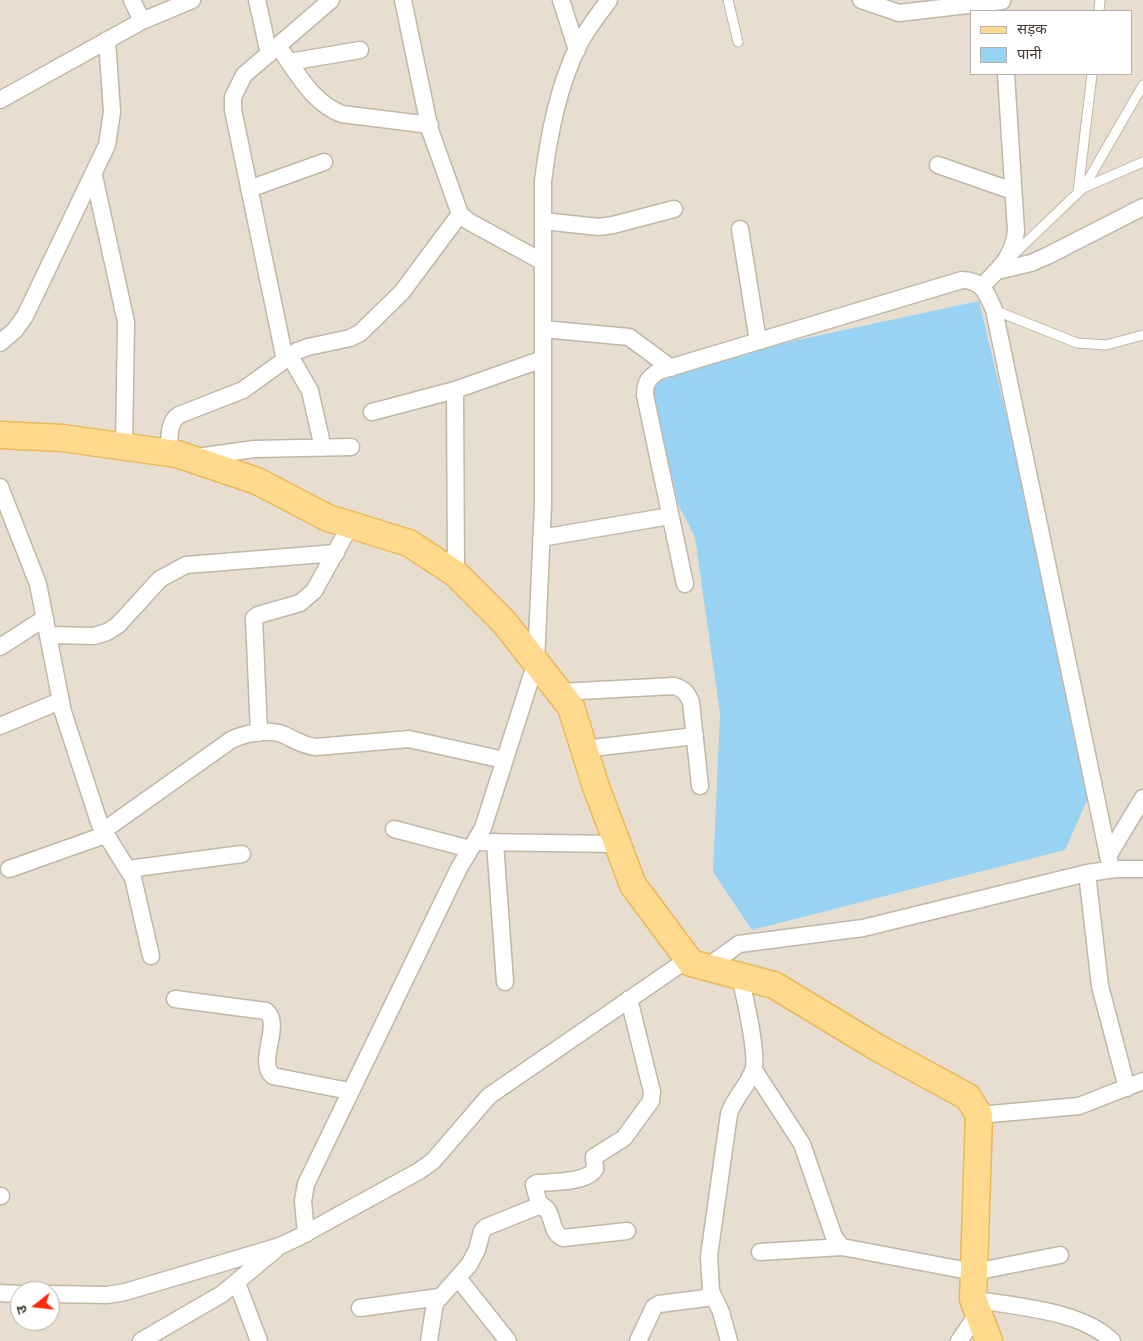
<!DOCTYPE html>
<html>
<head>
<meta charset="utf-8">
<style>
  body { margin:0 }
  #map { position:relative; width:1143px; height:1341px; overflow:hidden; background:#f2ede2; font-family:Montserrat,"Noto Sans Devanagari",sans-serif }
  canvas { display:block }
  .legend { position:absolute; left:970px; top:10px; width:162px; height:65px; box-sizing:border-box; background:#fff; border:1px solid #b4b1ad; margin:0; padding:6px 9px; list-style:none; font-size:15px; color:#443c32 }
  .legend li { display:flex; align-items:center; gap:10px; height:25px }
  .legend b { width:25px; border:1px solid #b4b1ad }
  .north { position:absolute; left:10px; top:1281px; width:50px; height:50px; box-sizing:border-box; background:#fff; border:1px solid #b4b1ad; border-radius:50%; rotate:254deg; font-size:14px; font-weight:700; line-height:20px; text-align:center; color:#443c32 }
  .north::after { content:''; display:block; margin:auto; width:18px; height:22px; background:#ff270c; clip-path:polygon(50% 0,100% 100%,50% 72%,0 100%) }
</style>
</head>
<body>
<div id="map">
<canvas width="1143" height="1341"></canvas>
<ul class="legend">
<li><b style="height:6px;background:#ffda8e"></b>सड़क</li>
<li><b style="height:14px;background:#99d3f4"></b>पानी</li>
</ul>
<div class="north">उ</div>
</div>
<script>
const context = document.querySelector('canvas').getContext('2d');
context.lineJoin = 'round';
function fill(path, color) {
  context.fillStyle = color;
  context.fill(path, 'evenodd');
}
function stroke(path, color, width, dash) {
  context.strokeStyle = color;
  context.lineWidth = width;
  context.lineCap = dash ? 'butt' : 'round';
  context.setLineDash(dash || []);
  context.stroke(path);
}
fill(new Path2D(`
  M0,0h1143v1341h-1143zM972,11h160v63h-160zM20,1291h30v30h-30z`), '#e7ded0');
fill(new Path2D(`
  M979,301l89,373 20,124 -23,52 -313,80 -39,-58 7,-159 -25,-176 -17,-33 -27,-122 35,-18z`), '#99d3f4');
const lane = new Path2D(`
  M728,0l10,42
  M1099,11l1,-11
  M1084,187l59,-102
  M1078,192l14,-118
  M1012,256l71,-68 60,-26
  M994,310l83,33 29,2 37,-10`);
const street = new Path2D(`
  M132,0l10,21
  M257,0l12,54
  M403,0l27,130 30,84 8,7 75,41
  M561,0l16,50
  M861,0l38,13 103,-12
  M278,46c18,25 34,57 64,68l88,11
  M289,62l71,-12
  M0,100l142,-79 50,-21
  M938,165l75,26
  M94,176l32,146 -2,125
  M249,189l75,-27
  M543,221l56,6 14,-2 61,-16
  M740,229l18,112
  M997,271l34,-8 16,-7 96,-49
  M982,286c18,-18 31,-29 34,-55l-10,-157
  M543,329l86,8 42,31
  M0,343l15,-13 10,-14 82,-171 5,-33 -5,-72
  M290,356l20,35 13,57
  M285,360l-52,-250v-13l11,-22 87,-75
  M455,390l1,184
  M372,412l83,-22 88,-31
  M169,453c1,-13 -2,-30 10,-38l64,-25 54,-39 11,-4 42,-9 10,-5 42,-41 58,-78
  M197,457l57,-8 97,-2
  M0,487l38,97 25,128 37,113 33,53 18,78
  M541,538l129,-22
  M685,584l-40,-189c0,-12 3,-17 14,-24l303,-91c20,0 25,13 32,30l117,559
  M48,635l46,1 13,-4 11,-7 42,-46 26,-14 150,-12
  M0,647l45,-29
  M560,692l114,-6c10,3 13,7 17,16l9,84
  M0,726l60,-25
  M259,733l-5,-115 4,-3 42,-12 14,-12 36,-65
  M584,749l111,-13
  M394,829l76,20
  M103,831l128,-91c14,-7 37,-11 51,-6 12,5 21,12 34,13l93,-8 95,21
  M475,842l142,2
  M495,842l10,140
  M1108,856l35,-58
  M9,869l96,-34
  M128,869l114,-15
  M1087,873l13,113 27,102
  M707,967l32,-23 124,-16 224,-55 29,-4h27
  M175,999l91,12c17,13 -10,51 7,65l76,15
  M754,1070l48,74 32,93 8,10 132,25 86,-17
  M979,1115l100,-9 64,-25
  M0,1196h1
  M540,1207l-6,-22 3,-2c14,-1 50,0 58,-14l-1,-12 30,-19 27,-37 1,-9 -23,-93
  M306,1234l-3,-33 3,-17 153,-316 24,-40 53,-166 7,-157v-324c6,-47 15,-94 36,-137 8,-15 20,-30 30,-44
  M760,1252l82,-5
  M458,1278l50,63
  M237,1283l22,58
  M711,1291l10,21 8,29
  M0,1293l20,1
  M50,1294l57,1 18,-3 155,-46 19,-9 120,-66 14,-10 56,-65 199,-137
  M973,1299c43,8 108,11 139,42
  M360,1308l79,-11
  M141,1341l81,-47 53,-44
  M429,1341l6,-38 34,-38 8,-15 5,-19 4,-4 50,-20 7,-1c12,8 6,26 20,32l64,-7
  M638,1341l16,-34 5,-3 47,-6 5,-7 -2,-35 20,-142c5,-16 18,-27 24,-43 6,-15 -9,-76 -13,-95
  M959,1341l19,-28`);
const primary = new Path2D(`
  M0,435l62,3 115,16 80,27 71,37 81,25 47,31 48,48 67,85 25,80 37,98 58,78 83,22 104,63 90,49 11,18 -6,184 16,42`);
stroke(lane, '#c1b7a7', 11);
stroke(street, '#c1b7a7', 19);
stroke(primary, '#ebb858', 29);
stroke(lane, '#fff', 9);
stroke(street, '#fff', 16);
stroke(primary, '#ffda8e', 26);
</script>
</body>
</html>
